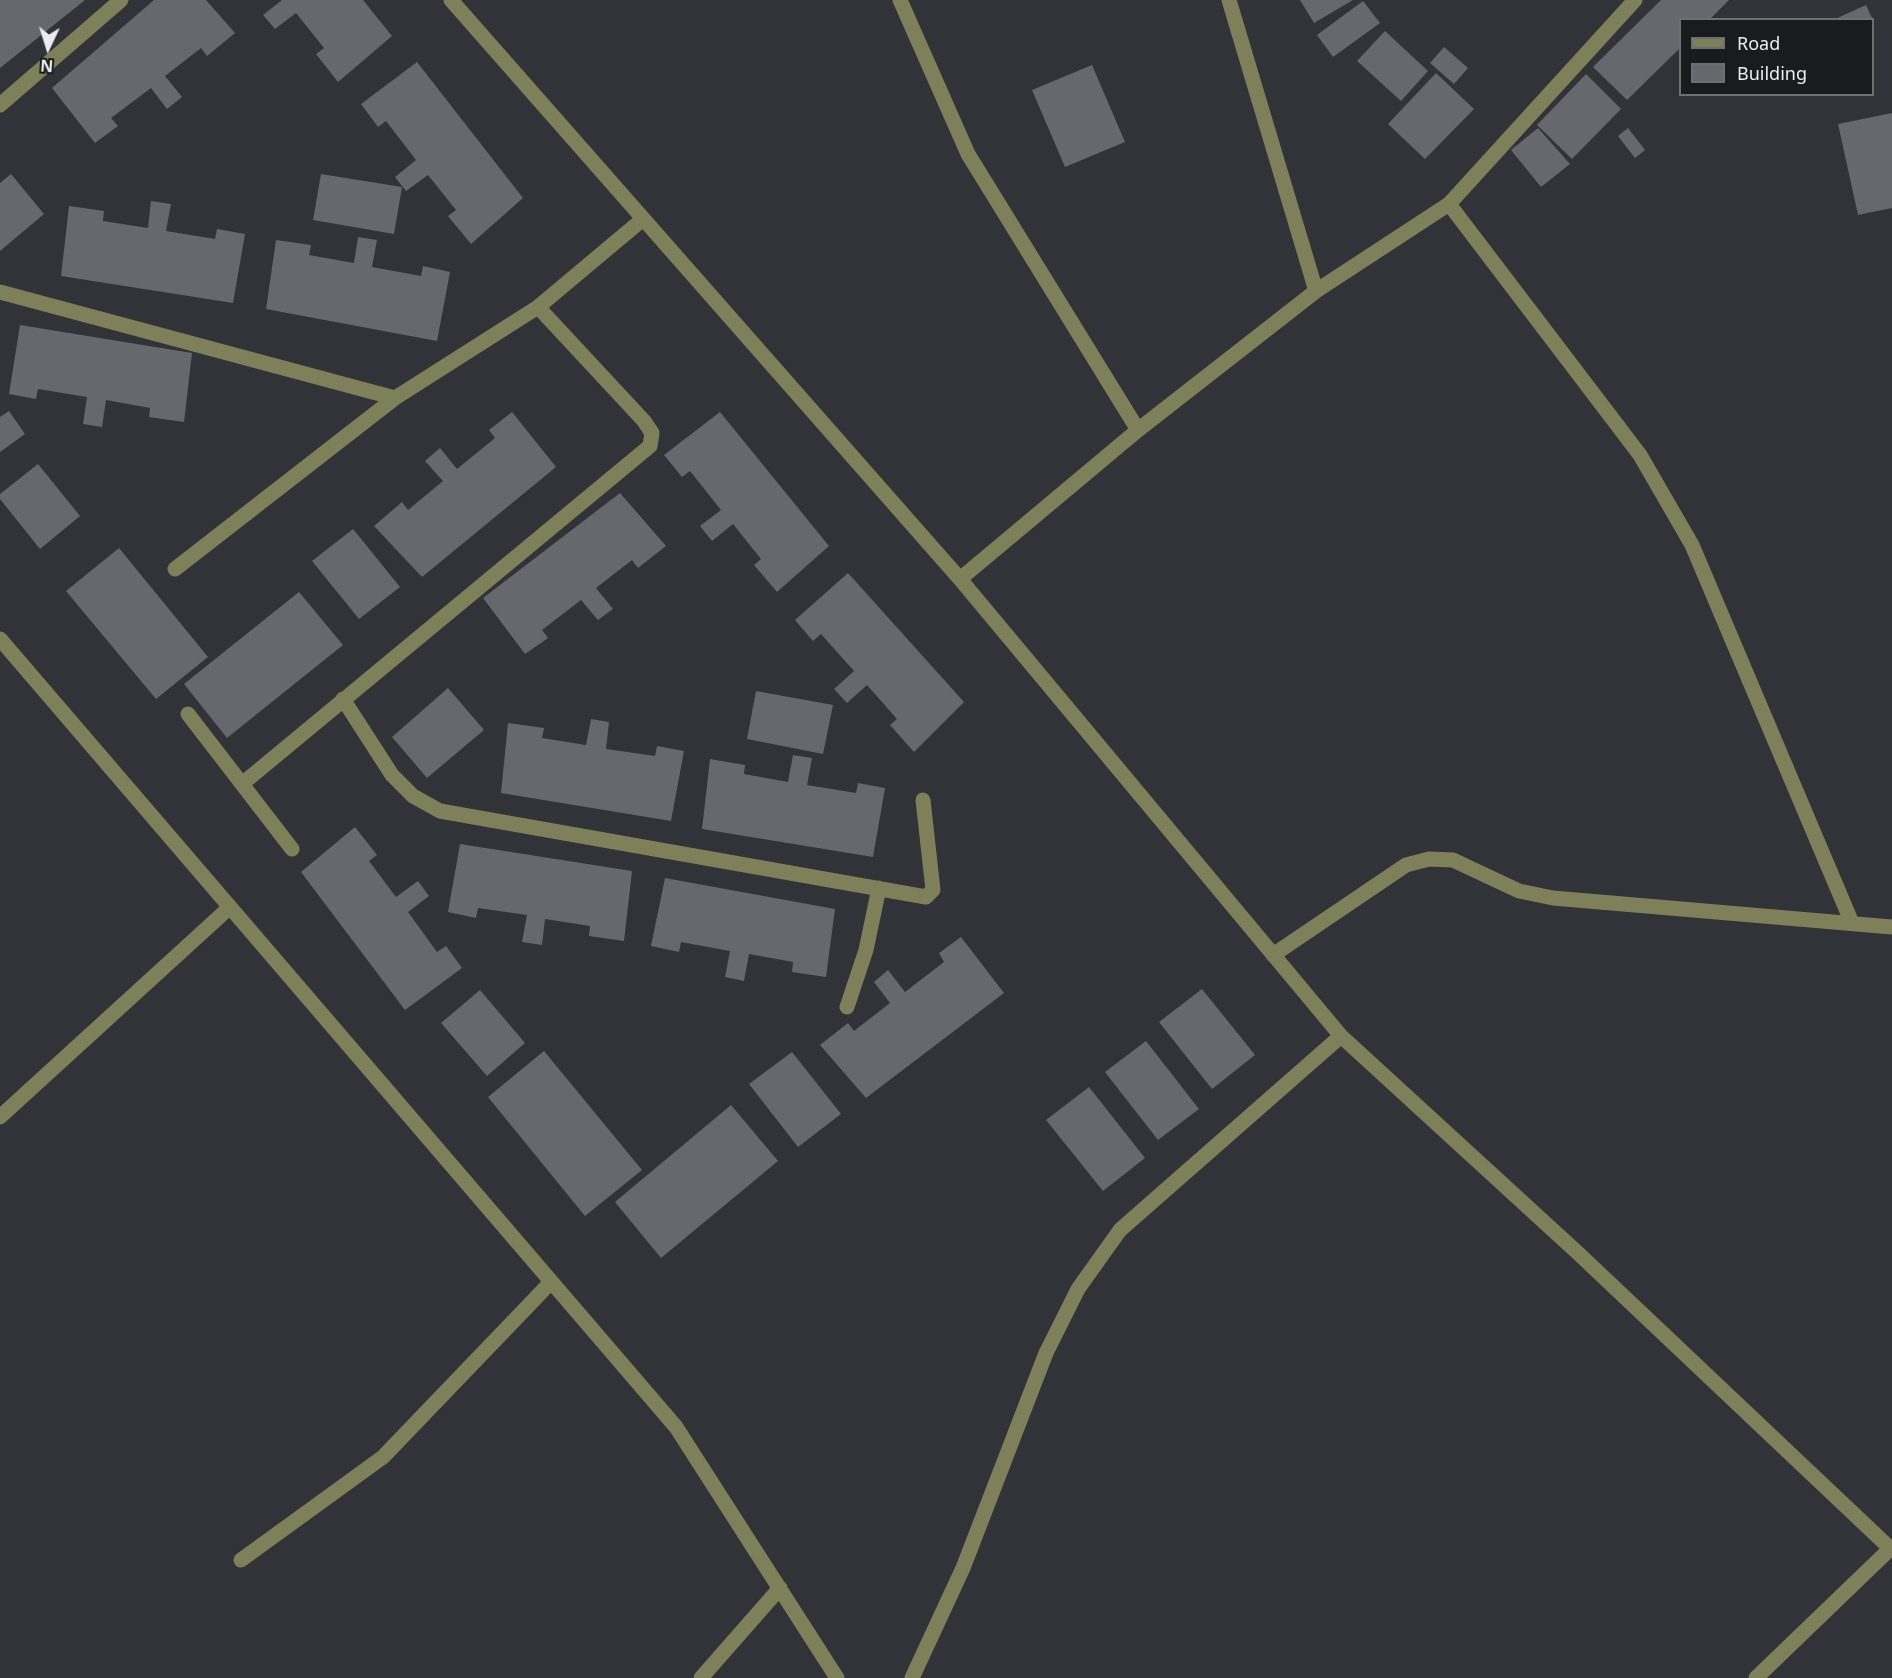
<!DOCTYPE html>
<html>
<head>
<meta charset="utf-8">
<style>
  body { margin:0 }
  #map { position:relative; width:1892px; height:1678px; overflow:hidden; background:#313338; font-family:"Noto Sans",sans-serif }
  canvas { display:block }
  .legend { position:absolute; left:1679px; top:18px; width:195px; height:78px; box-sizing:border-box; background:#1a1b1d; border:2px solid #6d6f71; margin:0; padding:8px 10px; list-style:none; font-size:18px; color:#eaecef }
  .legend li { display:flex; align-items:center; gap:12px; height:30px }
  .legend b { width:30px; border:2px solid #6d6f71 }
  .north { position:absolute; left:18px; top:18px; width:60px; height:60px; -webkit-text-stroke:4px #1a1b1d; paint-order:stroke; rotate:184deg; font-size:16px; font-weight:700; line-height:24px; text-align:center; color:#eaecef }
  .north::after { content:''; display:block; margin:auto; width:21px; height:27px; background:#eaecef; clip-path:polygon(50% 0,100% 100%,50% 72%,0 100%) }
</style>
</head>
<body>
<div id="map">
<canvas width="1892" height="1678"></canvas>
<ul class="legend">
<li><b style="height:8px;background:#7e8059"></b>Road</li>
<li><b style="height:16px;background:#66686e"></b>Building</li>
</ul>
<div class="north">N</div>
</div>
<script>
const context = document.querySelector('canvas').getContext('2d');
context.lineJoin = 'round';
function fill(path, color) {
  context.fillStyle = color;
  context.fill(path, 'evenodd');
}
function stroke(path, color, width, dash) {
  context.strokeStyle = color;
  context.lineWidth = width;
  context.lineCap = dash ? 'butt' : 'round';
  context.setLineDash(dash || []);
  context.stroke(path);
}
fill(new Path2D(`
  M0,0h85l-85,68z
  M154,0h52l29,33 -28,23 -6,-8 -36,28 17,21 -15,12 -16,-21 -40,30 7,8 -23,17 -43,-55z
  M282,0h81l29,36 -54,46 -22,-28 8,-6 -28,-35 -21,16 -12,-14z
  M1300,0h53l-39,23z
  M1661,0h68l-20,20h-29v28l-53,52 -34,-33z
  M1363,1l17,22 -47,34 -16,-22z
  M1866,5l6,13 -39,2z
  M1385,31l43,40 -27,30 -44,-40z
  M1444,47l24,21 -14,16 -24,-21z
  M417,62l106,136 -52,46 -23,-28 8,-6 -28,-35 -22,16 -11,-14 21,-17 -30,-39 -8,6 -17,-23z
  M1092,65l33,77 -60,25 -33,-77z
  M1436,73l38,36 -49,50 -37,-35z
  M1586,74l35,35 -49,50 -35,-34z
  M1892,113v95l-34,7 -20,-91z
  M1538,128l32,36 -29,23 -30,-37z
  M1628,128l17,22 -10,8 -17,-22z
  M11,174l33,40 -44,37v-68z
  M321,174l81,13 -8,47 -81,-14z
  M151,201l20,3 -5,27 49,8 2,-10 28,5 -12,69 -172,-27 8,-70 35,5 -1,10 45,7z
  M358,237l19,3 -5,27 49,9 2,-10 27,6 -13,69 -171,-32 10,-69 35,5 -2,10 45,8z
  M20,325l172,28 -8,69 -35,-5 1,-9 -44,-8 -4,27 -19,-3 4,-27 -49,-8 -2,10 -27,-5z
  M9,411l16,23 -25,18v-35z
  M512,412l44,55 -134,110 -48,-51 28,-24 6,8 35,-29 -18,-20 15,-13 17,21 38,-31 -6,-8z
  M720,412l109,134 -52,46 -23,-27 7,-6 -28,-35 -21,17 -12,-15 21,-16 -31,-39 -8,6 -18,-22z
  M38,464l42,52 -40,33 -40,-50v-5z
  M620,493l46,53 -28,22 -6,-8 -36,28 17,21 -15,11 -17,-20 -39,30 6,8 -23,16 -42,-56z
  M353,529l47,58 -41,32 -47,-58z
  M119,548l89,109 -52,42 -90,-108z
  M848,573l116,129 -50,50 -24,-27 7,-6 -30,-34 -20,18 -13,-14 20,-18 -33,-37 -8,7 -18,-21z
  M299,592l44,53 -116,93 -43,-54z
  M448,688l36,42 -57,48 -35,-41z
  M756,691l77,14 -10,49 -76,-15z
  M591,719l18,3 -3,27 49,7 2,-10 27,5 -13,70 -170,-28 7,-70 36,5 -2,10 44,7z
  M793,755l19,3 -5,27 49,8 2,-10 27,5 -12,69 -171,-28 8,-70 35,6 -1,9 44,8z
  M355,827l22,28 -8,6 27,36 22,-16 11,15 -21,16 29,40 9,-6 16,22 -57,42 -104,-138z
  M460,844l172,27 -8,70 -35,-5 1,-10 -45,-7 -3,26 -20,-3 5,-27 -49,-7 -2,10 -28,-6z
  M665,878l170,31 -9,68 -34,-5 1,-10 -44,-8 -5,27 -19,-4 5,-26 -49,-9 -2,10 -28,-6z
  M961,937l43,56 -138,105 -46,-53 28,-22 6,8 36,-28 -16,-21 14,-12 17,22 39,-30 -5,-9z
  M1202,989l53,66 -43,34 -53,-67z
  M480,990l45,53 -38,33 -46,-53z
  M1146,1041l53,68 -41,31 -53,-68z
  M544,1051l98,119 -57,46 -97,-119z
  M792,1052l49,62 -43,33 -49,-63z
  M1089,1087l56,71 -42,33 -57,-71z
  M731,1105l47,56 -117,97 -46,-56z`), '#66686e');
stroke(new Path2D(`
  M451,0l509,579 381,457 238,218 313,296
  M900,0l68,154 170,276
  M1229,0l87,291
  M0,105l121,-105
  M1449,204l191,251 52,90 160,378
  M0,292l395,106
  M175,569l220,-171 143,-91 105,-88
  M960,579l178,-149 178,-139 133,-87 186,-204
  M0,639l676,788 161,251
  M343,699l49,76 21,21 27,15 486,86 7,-7 -10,-90
  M188,714l104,135
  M242,784l408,-338 2,-13 -8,-12 -106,-114
  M1273,955l133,-90 23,-6 24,1 66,31 34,7 339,29
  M847,1007l19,-57 13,-62
  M0,1117l230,-210
  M241,1560l142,-103 168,-175
  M701,1678l79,-90
  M912,1678l51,-110 83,-215 32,-64 42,-59 221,-194
  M1756,1678l134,-129`), '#7e8059', 15);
</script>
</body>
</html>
